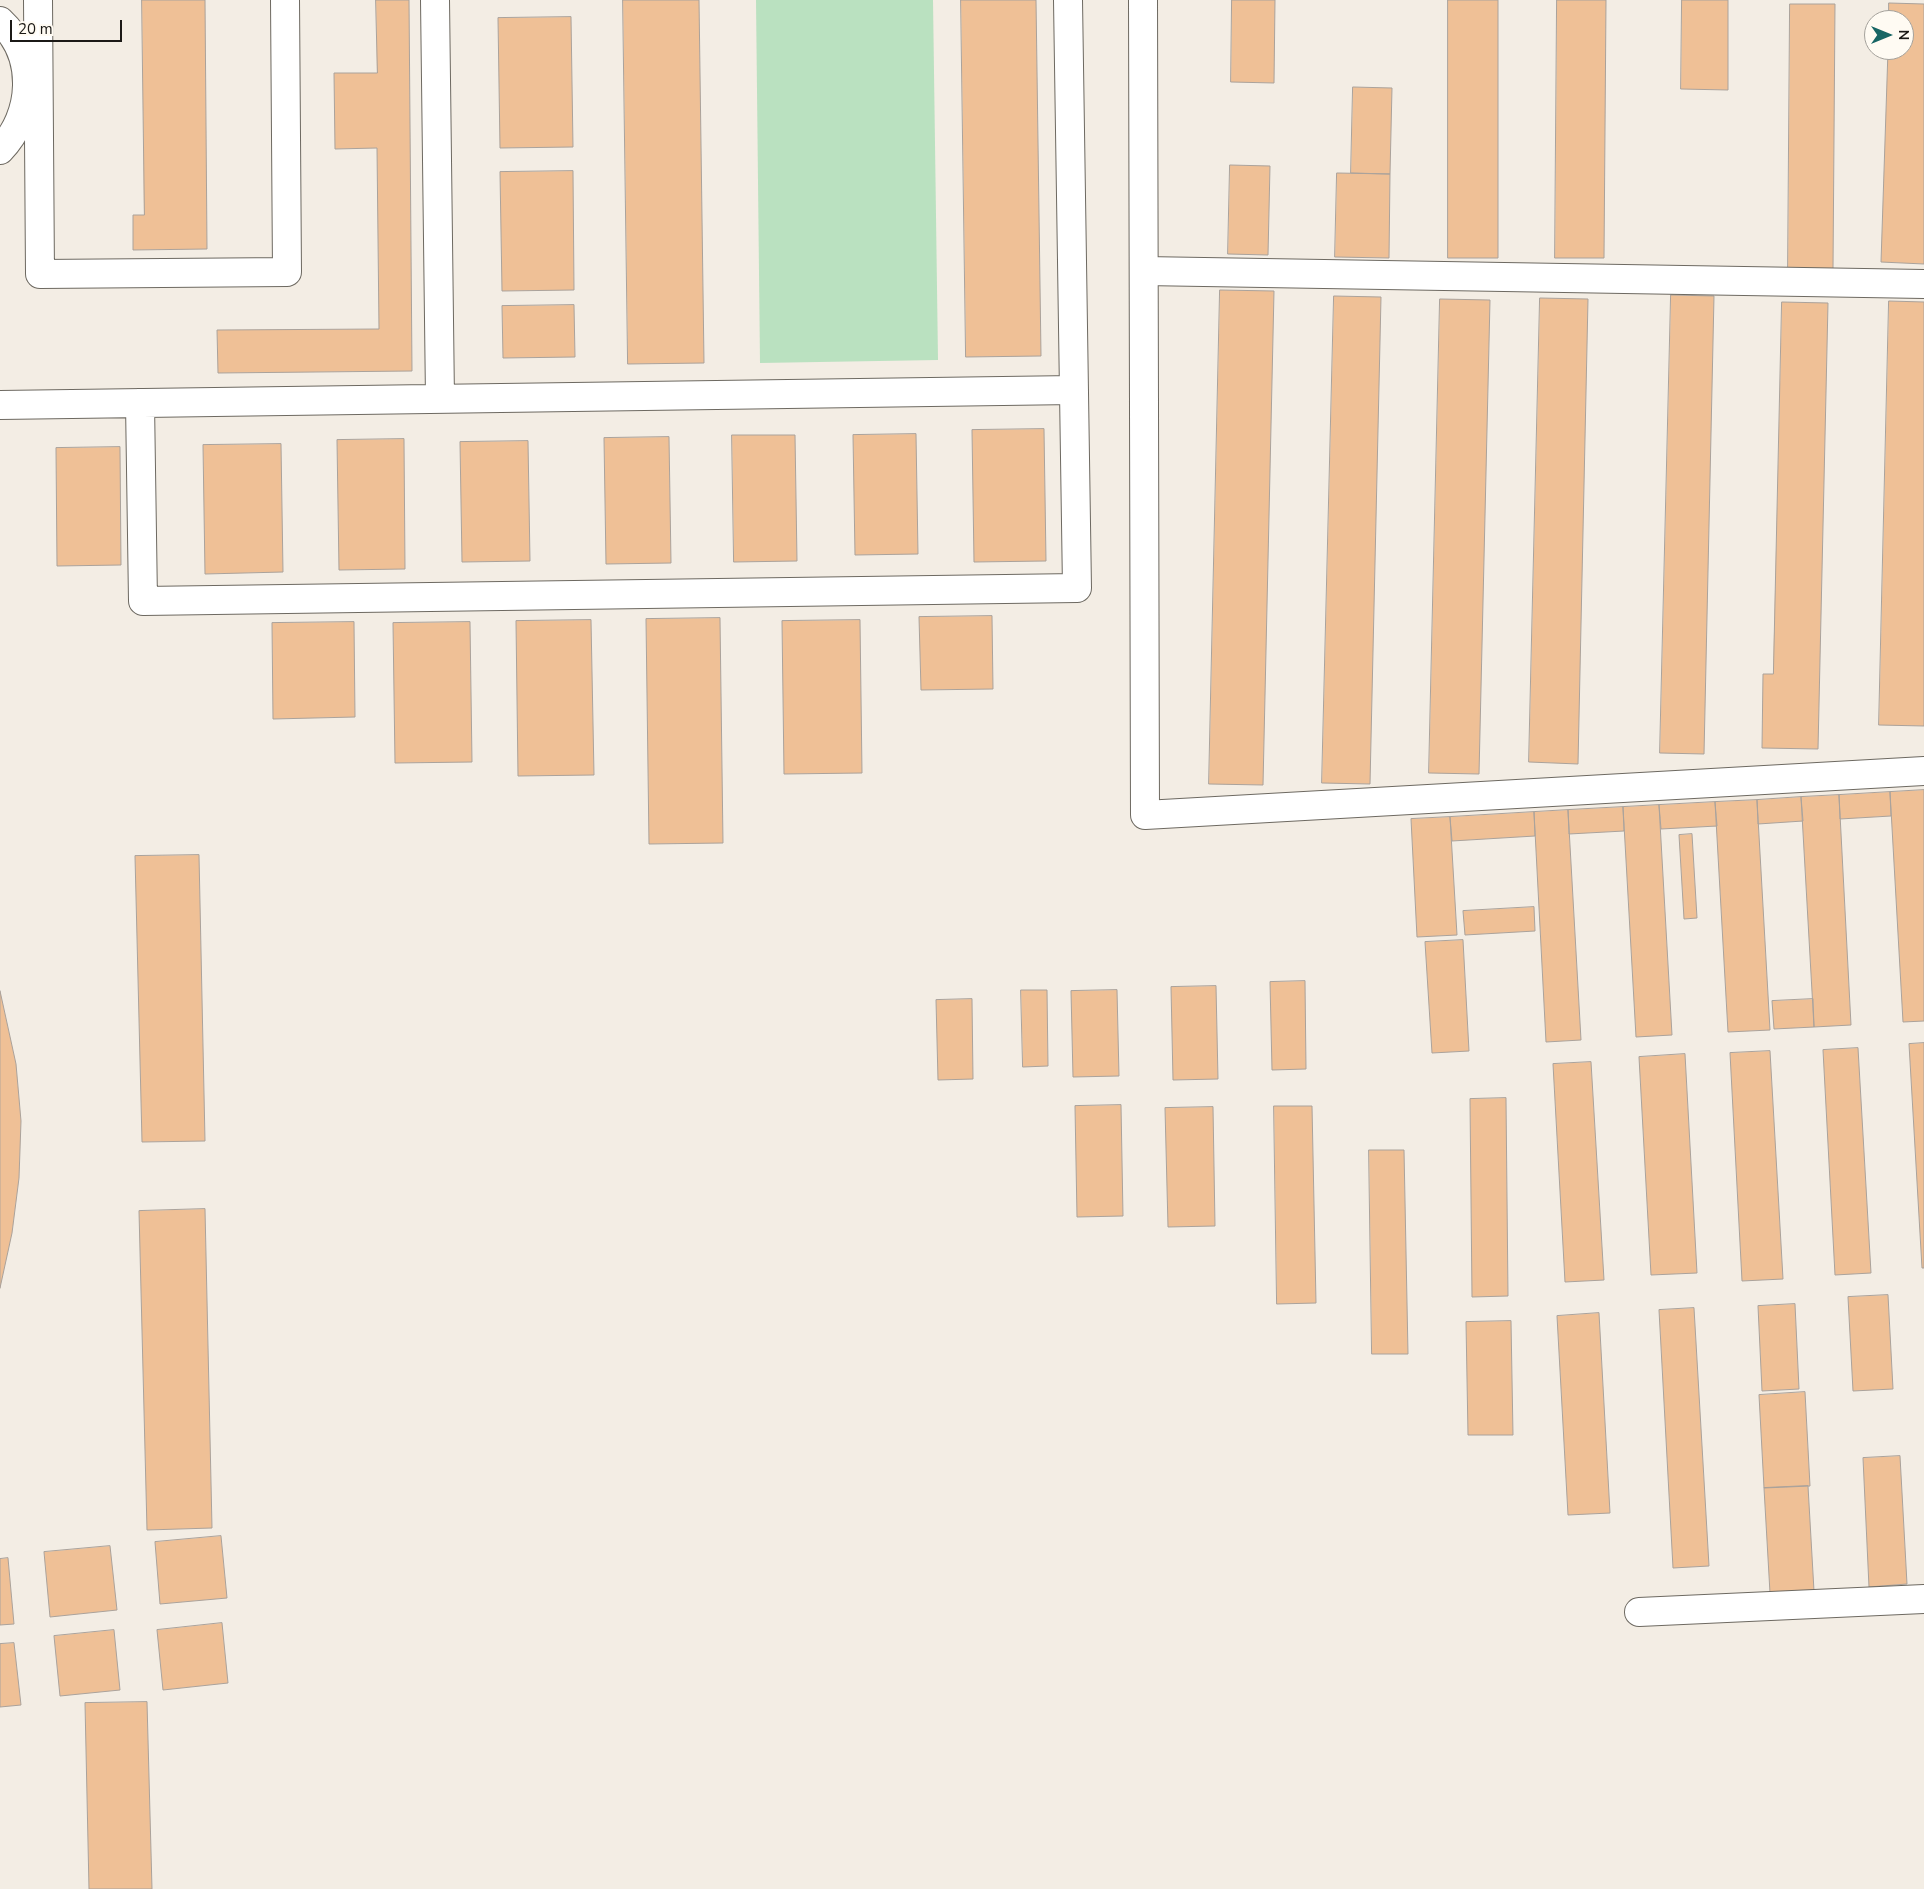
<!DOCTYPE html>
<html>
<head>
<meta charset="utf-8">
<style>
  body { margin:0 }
  #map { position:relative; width:1924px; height:1889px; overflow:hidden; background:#f3ede4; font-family:"Nunito Sans",sans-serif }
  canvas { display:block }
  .north { position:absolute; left:1864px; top:10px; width:50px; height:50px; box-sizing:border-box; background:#fffbf3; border:1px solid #a4a19b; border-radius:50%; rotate:90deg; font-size:14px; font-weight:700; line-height:20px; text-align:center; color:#1b1916 }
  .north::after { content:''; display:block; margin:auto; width:18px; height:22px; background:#186665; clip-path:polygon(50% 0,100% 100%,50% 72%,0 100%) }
  .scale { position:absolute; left:10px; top:20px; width:112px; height:22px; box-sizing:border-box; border:2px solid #1b1916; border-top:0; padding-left:6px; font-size:15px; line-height:18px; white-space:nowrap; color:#1b1916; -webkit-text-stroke:4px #fffbf3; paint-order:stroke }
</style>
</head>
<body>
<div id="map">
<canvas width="1924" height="1889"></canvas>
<div class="north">N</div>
<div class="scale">20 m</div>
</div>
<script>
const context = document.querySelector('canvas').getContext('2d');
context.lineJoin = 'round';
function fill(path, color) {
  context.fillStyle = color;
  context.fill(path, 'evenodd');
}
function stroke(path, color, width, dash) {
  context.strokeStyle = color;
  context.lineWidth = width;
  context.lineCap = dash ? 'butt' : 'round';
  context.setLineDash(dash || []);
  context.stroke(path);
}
fill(new Path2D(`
  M756,0h177l5,360 -178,3z`), '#bae1c0');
const building = new Path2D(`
  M142,0h63l2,249 -74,1v-35h11z
  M376,0h33l3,371 -194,2 -1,-43 162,-1 -2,-181 -42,1 -1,-76h43z
  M623,0h76l5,363 -76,1z
  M961,0h75l5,356 -75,1z
  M1232,0h43l-1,83 -43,-1z
  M1448,0h50v258h-50z
  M1557,0h49l-2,258h-49z
  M1682,0h46v90l-47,-1z
  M1889,3l35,1v260l-43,-2 7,-212h16v-30h-15z
  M1790,4h45l-2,265h-45z
  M571,17l2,130 -73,1 -2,-130z
  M1353,87l39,1 -2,86 -39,-1z
  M1230,165l40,1 -2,89 -40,-1z
  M573,171l1,119 -72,1 -2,-119z
  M1337,173l53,1 -1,84 -54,-1z
  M1220,290l54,1 -11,494 -54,-1z
  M1671,295l43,1 -10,458 -44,-1z
  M1334,296l47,1 -11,487 -48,-1z
  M1540,298l48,1 -10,465 -49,-2z
  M1440,299l50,1 -11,474 -50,-1z
  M1889,301l35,1v424l-45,-1z
  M1782,302l46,1 -10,446 -56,-1 1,-74h10z
  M574,305l1,52 -72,1 -1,-52z
  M1044,429l2,132 -72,1 -2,-132z
  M916,434l2,120 -63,1 -2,-120z
  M732,435h63l2,126 -63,1z
  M669,437l2,126 -65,1 -2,-126z
  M404,439l1,130 -66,1 -2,-130z
  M528,441l2,120 -68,1 -2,-120z
  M281,444l2,128 -78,2 -2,-129z
  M120,447l1,118 -64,1 -1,-118z
  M992,616l1,73 -72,1 -2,-73z
  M720,618l3,225 -74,1 -3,-225z
  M591,620l3,155 -76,1 -2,-155z
  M860,620l2,153 -78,1 -2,-153z
  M354,622l1,95 -82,2 -1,-96z
  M470,622l2,140 -77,1 -2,-140z
  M1924,790v231l-21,1 -13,-230z
  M1890,792l1,24 -51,3 -1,-24z
  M1839,795l12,230 -37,2 -13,-230z
  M1801,797l2,24 -45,3 -1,-24z
  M1757,800l13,230 -42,2 -13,-230z
  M1715,802l2,24 -56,3 -2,-24z
  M1659,805l13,230 -36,2 -13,-230z
  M1623,807l1,24 -55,3 -1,-24z
  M1568,810l13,230 -35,2 -12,-230z
  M1534,812l1,24 -83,5 -2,-24z
  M1450,817l7,118 -40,2 -6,-118z
  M1692,834l5,84 -13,1 -5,-84z
  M199,855l6,286 -63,1 -7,-286z
  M1534,907l1,24 -70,4 -2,-24z
  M1463,940l6,111 -37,2 -7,-111z
  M1305,981l1,88 -34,1 -2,-88z
  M1216,986l2,93 -45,1 -2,-93z
  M1021,990h26l1,76 -25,1z
  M1117,990l2,86 -46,1 -2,-86z
  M0,991l16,73 5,57 -2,57 -7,55 -12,55z
  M972,999l1,80 -35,1 -2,-80z
  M1813,999l1,28 -40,2 -2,-28z
  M1924,1043v225h-2l-13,-224z
  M1858,1048l13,225 -36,2 -12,-225z
  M1770,1051l13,228 -41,2 -12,-228z
  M1685,1054l12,219 -46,2 -12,-218z
  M1591,1062l13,218 -39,2 -12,-218z
  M1506,1098l2,198 -36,1 -2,-198z
  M1121,1105l2,111 -46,1 -2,-111z
  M1274,1106h38l4,197 -39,1z
  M1213,1107l2,119 -47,1 -3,-119z
  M1369,1150h35l4,204h-36z
  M205,1209l7,319 -65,2 -8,-319z
  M1888,1295l5,94 -40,2 -5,-94z
  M1795,1304l4,85 -37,2 -4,-85z
  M1694,1308l15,258 -36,2 -14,-258z
  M1599,1313l11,200 -42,2 -11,-199z
  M1511,1321l2,114h-45l-2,-113z
  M1805,1392l5,94 -46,2 -5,-93z
  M1900,1456l7,128 -38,3 -6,-129z
  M1808,1486l6,105 -44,2 -6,-105z
  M221,1536l6,62 -67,6 -5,-62z
  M110,1546l7,64 -67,7 -6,-65z
  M8,1558l6,66 -14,1v-66z
  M222,1623l6,60 -65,7 -6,-60z
  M114,1630l6,60 -60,6 -6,-60z
  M14,1643l7,62 -21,2v-63z
  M147,1702l5,187h-63l-4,-186z`);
fill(building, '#efc096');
stroke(building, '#aaa29b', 1);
const minor = new Path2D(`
  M38,0l2,274 247,-2 -2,-272
  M435,0l5,399
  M1143,0l2,815 779,-44
  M0,21c38,35 34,94 0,129
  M1144,271l780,13
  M140,403l3,198 934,-13 -9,-588
  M0,405l1074,-15
  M1639,1612l285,-13`);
stroke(minor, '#6d6961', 30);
stroke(minor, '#fff', 28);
</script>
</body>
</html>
